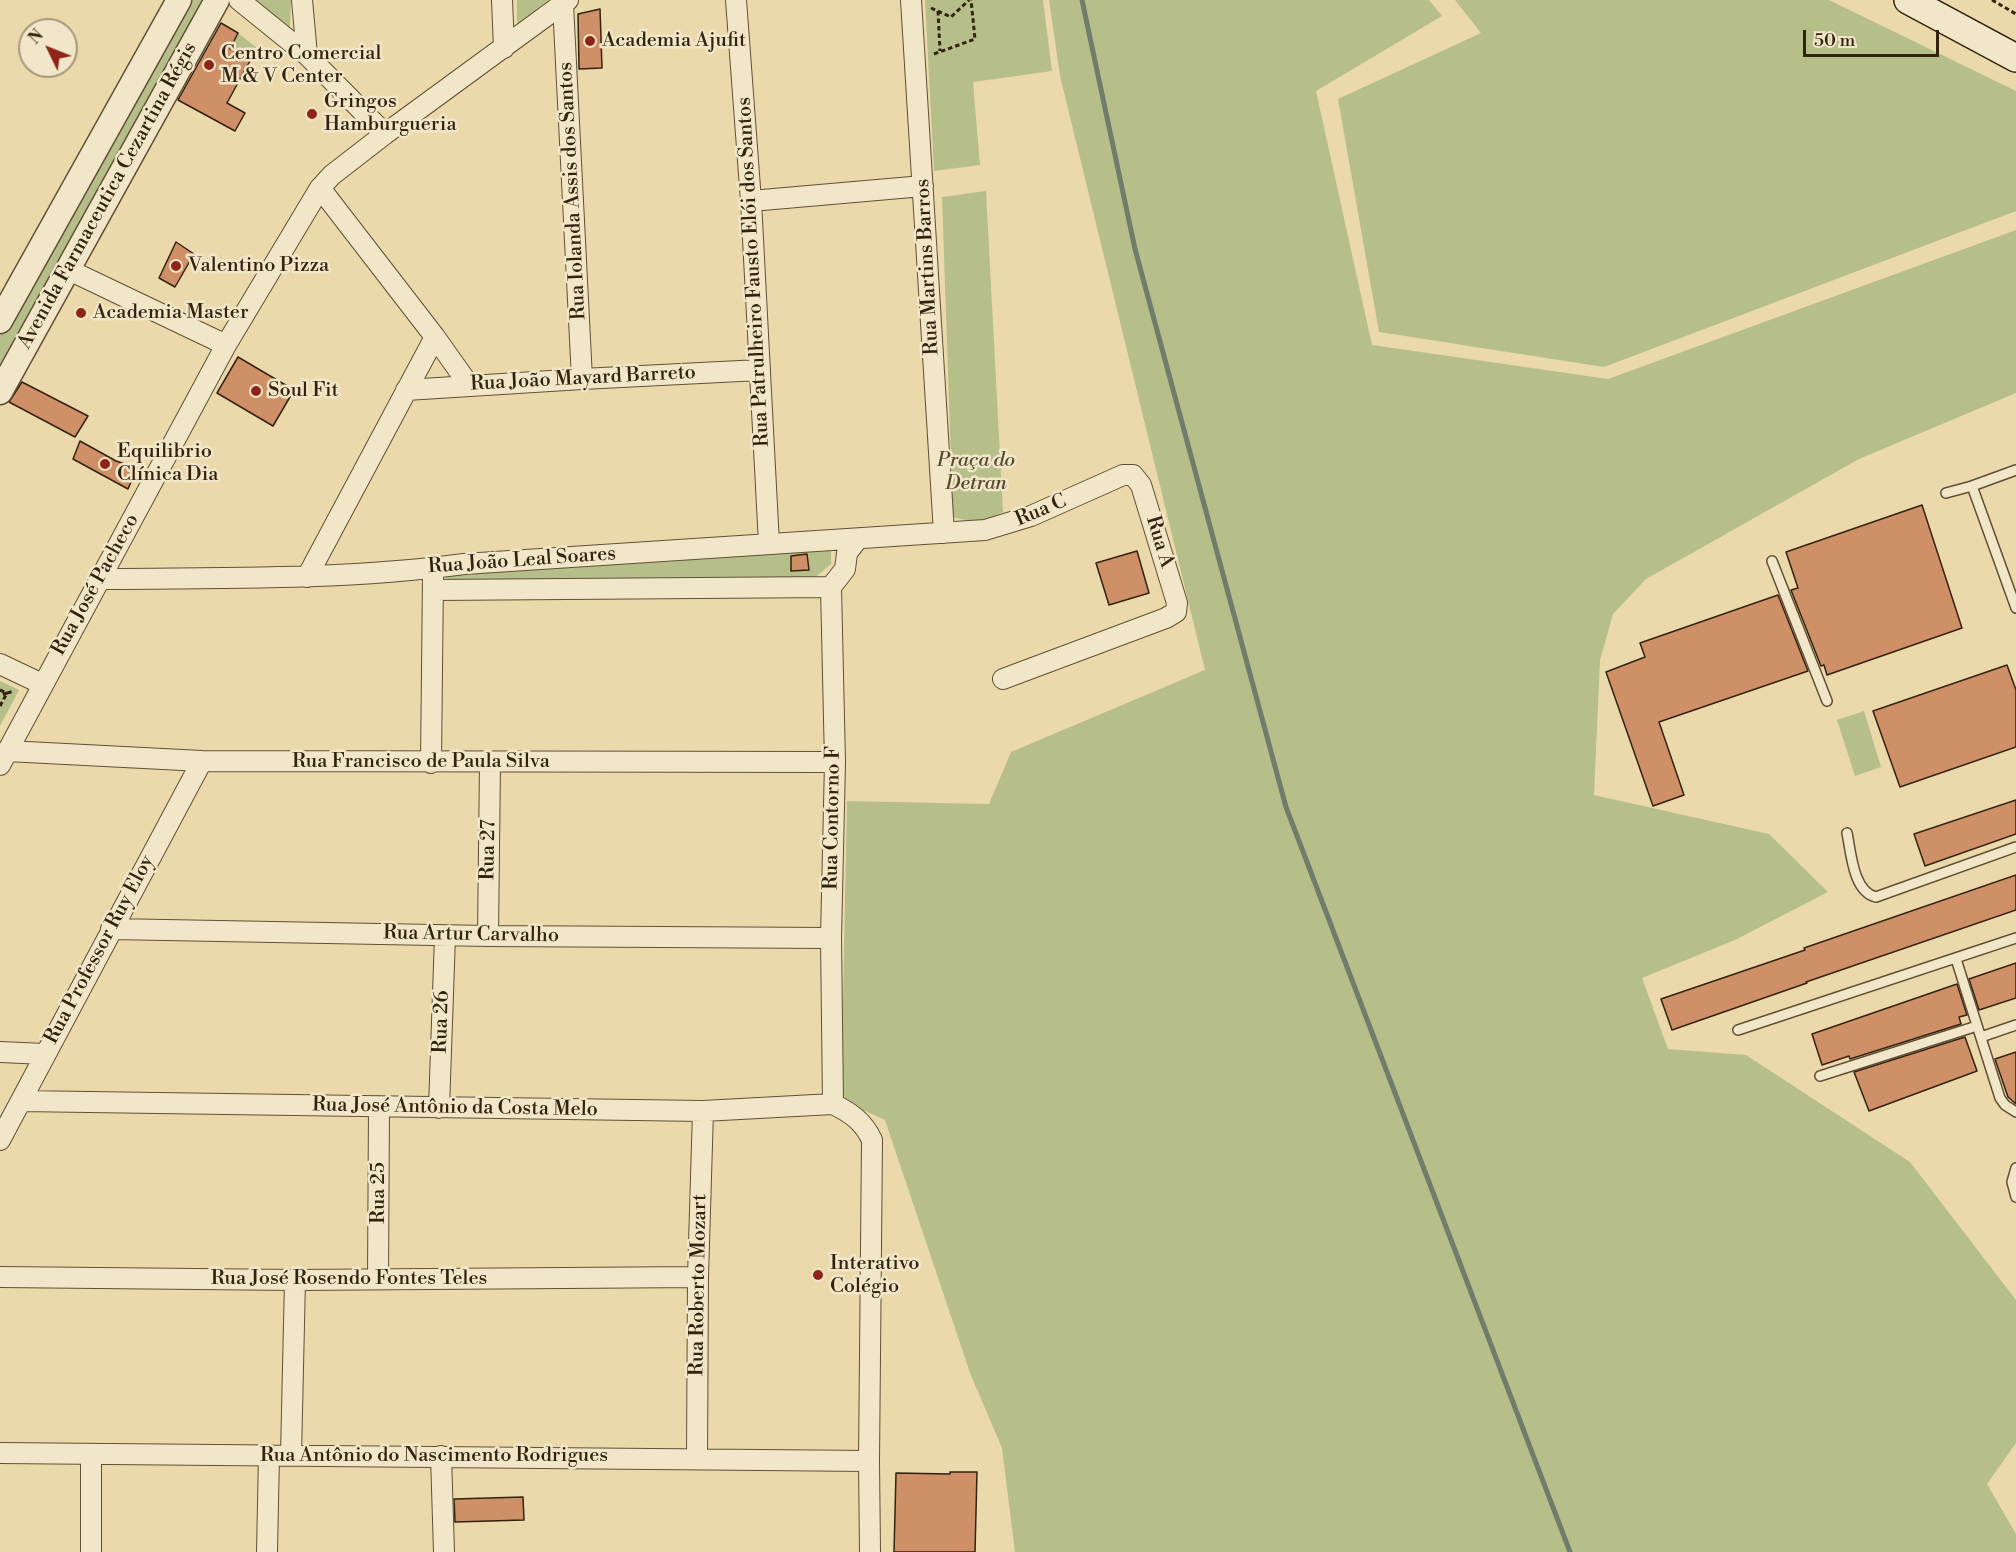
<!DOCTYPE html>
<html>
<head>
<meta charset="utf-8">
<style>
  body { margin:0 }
  #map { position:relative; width:2016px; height:1552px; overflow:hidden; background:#ebd9ab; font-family:"Libre Bodoni",serif }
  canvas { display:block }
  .north { position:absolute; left:18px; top:18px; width:60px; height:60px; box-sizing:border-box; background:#f2e6c8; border:2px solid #a6987e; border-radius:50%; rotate:313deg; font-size:16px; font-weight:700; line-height:24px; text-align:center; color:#33220e }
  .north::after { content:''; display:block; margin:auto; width:21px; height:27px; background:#8f2418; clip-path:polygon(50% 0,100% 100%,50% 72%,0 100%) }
  .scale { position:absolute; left:1803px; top:30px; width:136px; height:27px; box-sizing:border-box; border:3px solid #33220e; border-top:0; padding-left:8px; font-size:18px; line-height:21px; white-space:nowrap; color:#33220e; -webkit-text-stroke:4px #f2e6c8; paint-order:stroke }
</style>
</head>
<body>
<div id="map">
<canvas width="2016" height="1552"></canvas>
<div class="north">N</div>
<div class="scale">50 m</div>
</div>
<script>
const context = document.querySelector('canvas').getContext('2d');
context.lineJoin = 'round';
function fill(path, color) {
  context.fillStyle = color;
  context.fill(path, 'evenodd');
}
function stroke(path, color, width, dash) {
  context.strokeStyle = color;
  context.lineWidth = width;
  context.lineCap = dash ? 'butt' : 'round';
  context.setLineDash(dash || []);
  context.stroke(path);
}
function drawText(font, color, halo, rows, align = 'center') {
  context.font = font + ' "Libre Bodoni",serif';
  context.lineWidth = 5;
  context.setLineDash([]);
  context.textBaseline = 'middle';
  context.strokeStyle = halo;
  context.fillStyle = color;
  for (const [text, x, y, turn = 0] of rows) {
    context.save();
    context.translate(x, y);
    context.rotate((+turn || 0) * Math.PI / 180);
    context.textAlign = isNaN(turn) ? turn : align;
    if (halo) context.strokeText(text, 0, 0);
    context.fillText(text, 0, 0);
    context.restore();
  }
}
fill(new Path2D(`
  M180,0h27l-207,381v-52z
  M251,0h40l-1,29z
  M517,0h32l-32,25z
  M925,0h118l9,71 -79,11 7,83 -46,6z
  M1049,0h380l13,16 -126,75 56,254 236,34 408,-149v163l-157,66 -213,120 -33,35 -13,46 -6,135 175,39 59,58 -93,48 -93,38 26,71 78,6 164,107 106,138v143l-29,41 29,50v18h-1001l-13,-104 -32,-75 -85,-253 -44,-20 6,-299 142,3 22,-52 194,-82 -145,-594z
  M1455,0h374l187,91v120l-412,156 -225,-35 -41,-233 143,-66z
  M238,33l19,15 -6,11 -21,-10z
  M986,191l17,321 -25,11 -25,-6 -11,-320z
  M831,547v17l-20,17 -364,3 -2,-14z
  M0,681l19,9 -19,36z
  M1864,711l17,56 -26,9 -18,-56z`), '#b6bf8a');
stroke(new Path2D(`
  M1082,0l53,249 151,558 284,745`), '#707d6b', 5);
const building = new Path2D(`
  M600,9l2,59 -23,1 -1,-55z
  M221,23l17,10 -8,16 21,10 -24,44 18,10 -10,18 -57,-31z
  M176,242l18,12 -19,33 -16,-9z
  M238,357l56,33 -21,36 -56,-33z
  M22,382l66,34 -13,21 -66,-35z
  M80,441l36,20 21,7 -9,21 -55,-30z
  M1922,505l40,123 -135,47 -3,-10 -3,1 -30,-76 7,-2 -12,-36z
  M1137,551l12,42 -40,12 -13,-42z
  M807,554l2,16 -18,1v-15z
  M1778,595l30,76 -149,51 25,73 -31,11 -47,-134 39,-15 -5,-14z
  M2007,665l9,25v57l-116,40 -27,-76z
  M2016,800v34l-91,32 -11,-32z
  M2016,875v35l-210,72 1,1 -135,47 -11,-31 144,-49 -1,-2z
  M2016,963v35l-37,12 -10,-31z
  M1957,984l10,31 -8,2 2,7 -111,35 -1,-3 -27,9 -10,-31z
  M1965,1037l12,34 -108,40 -15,-39z
  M2016,1052v52l-8,-7 -13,-38z
  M950,1472h27l-2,80h-81l2,-79 54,1z
  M523,1497l1,23 -69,2 -1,-23z`);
fill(building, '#cf8f67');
stroke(building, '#33220e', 1.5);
const service = new Path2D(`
  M2016,470l-44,16 44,122
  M1946,493l26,-7
  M1772,561l55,140
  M1847,833c4,19 6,59 29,64l140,-50
  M1956,959l44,139 5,7 11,7
  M1738,1030l278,-92
  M1981,1037l35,-12
  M1820,1076l157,-50
  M2016,1168l-4,14 4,15`);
const minor = new Path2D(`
  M239,0l68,55 78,79
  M302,0l5,55
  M502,0l2,48
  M736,0l15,201 18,343
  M911,0l33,533
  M563,4l19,375
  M320,188l115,149 34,48
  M751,201l172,-15
  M69,270l157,75
  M406,390l176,-11 178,-9
  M307,577l128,-240
  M100,579c122,-1 244,1 364,-15l521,-34 46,-14 92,-41h10l8,10 36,118 -1,9 -10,6 -163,61
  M434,590l397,-3
  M0,664l42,20
  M7,751l195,10 633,1
  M431,763l2,-186
  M0,765l226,-420 94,-157 12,-13 53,-41 183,-134
  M111,929l377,7 343,2
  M488,936l2,-173
  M0,1052l45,2
  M21,1101l682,10 130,-7c18,9 30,17 39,36l-3,321 1,91
  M833,1104l-2,-166 4,-176 -4,-175 14,-18 2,-16 10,-13
  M439,1108l6,-172
  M0,1140l202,-379
  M0,1277l295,3 403,-3
  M378,1279l1,-172
  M0,1453l869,8
  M291,1455l4,-175
  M441,1456l3,96
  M697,1458l1,-181 5,-166
  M91,1552v-98
  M267,1552l2,-97`);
const tertiary = new Path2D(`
  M0,321l179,-321
  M0,392l217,-392`);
const secondary = new Path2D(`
  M1908,0l108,58`);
stroke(service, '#615035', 12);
stroke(minor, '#615035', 22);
stroke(tertiary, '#615035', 27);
stroke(secondary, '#33220e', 30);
stroke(new Path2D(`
  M1992,0l24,14
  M931,8l20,9 18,-17
  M938,11l2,40
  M934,54l41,-15 -4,-39
  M0,690l7,3 -7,2
  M0,706l7,-13 7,-2`), '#33220e', 3, [4.5, 3]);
stroke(service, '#f2e6c8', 9);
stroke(minor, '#f2e6c8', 20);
stroke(tertiary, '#f2e6c8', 24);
stroke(secondary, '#f2e6c8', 27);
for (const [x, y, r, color] of [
  [590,41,6,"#8f2418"],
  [209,65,6,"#8f2418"],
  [312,114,6,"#8f2418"],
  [176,266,6,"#8f2418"],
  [81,313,6,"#8f2418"],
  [256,391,6,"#8f2418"],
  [105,464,6,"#8f2418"],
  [818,1275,6,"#8f2418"]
]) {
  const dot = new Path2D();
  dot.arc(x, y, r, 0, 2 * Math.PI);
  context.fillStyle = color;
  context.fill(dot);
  stroke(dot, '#f2e6c8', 2);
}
drawText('20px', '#33220e', '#f2e6c8', [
  ["Academia Ajufit",602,41],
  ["Centro Comercial",221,54],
  ["M & V Center",221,77],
  ["Gringos",324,102],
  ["Hamburgueria",324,125],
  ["Valentino Pizza",188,266],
  ["Academia Master",93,313],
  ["Soul Fit",268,391],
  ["Equilibrio",117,452],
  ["Clínica Dia",117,475],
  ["Interativo",830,1264],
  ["Colégio",830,1287]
], 'left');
drawText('20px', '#33220e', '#f2e6c8', [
  ["Rua Iolanda Assis dos Santos",573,191,-93],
  ["Avenida Farmaceutica Cezartina Régis",108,196,-61],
  ["Rua Martins Barros",928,267,-93],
  ["Rua Patrulheiro Fausto Elói dos Santos",754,272,-93],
  ["Rua João Mayard Barreto",583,379,-3],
  ["Rua C",1041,511,-23],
  ["Rua A",1159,542,73],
  ["Rua João Leal Soares",522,561,-4],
  ["Rua José Pacheco",96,585,-61],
  ["Rua Francisco de Paula Silva",421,762],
  ["Rua Contorno F",833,818,-89],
  ["Rua 27",489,850,-89],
  ["Rua Artur Carvalho",471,935,1],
  ["Rua Professor Ruy Eloy",100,950,-62],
  ["Rua 26",442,1022,-88],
  ["Rua José Antônio da Costa Melo",455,1108,1],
  ["Rua 25",379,1193,-90],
  ["Rua José Rosendo Fontes Teles",349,1279],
  ["Rua Roberto Mozart",699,1285,-89],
  ["Rua Antônio do Nascimento Rodrigues",434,1456]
]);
drawText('italic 20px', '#54492d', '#f2e6c8', [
  ["Praça do",976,461],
  ["Detran",976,484]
]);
</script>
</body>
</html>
